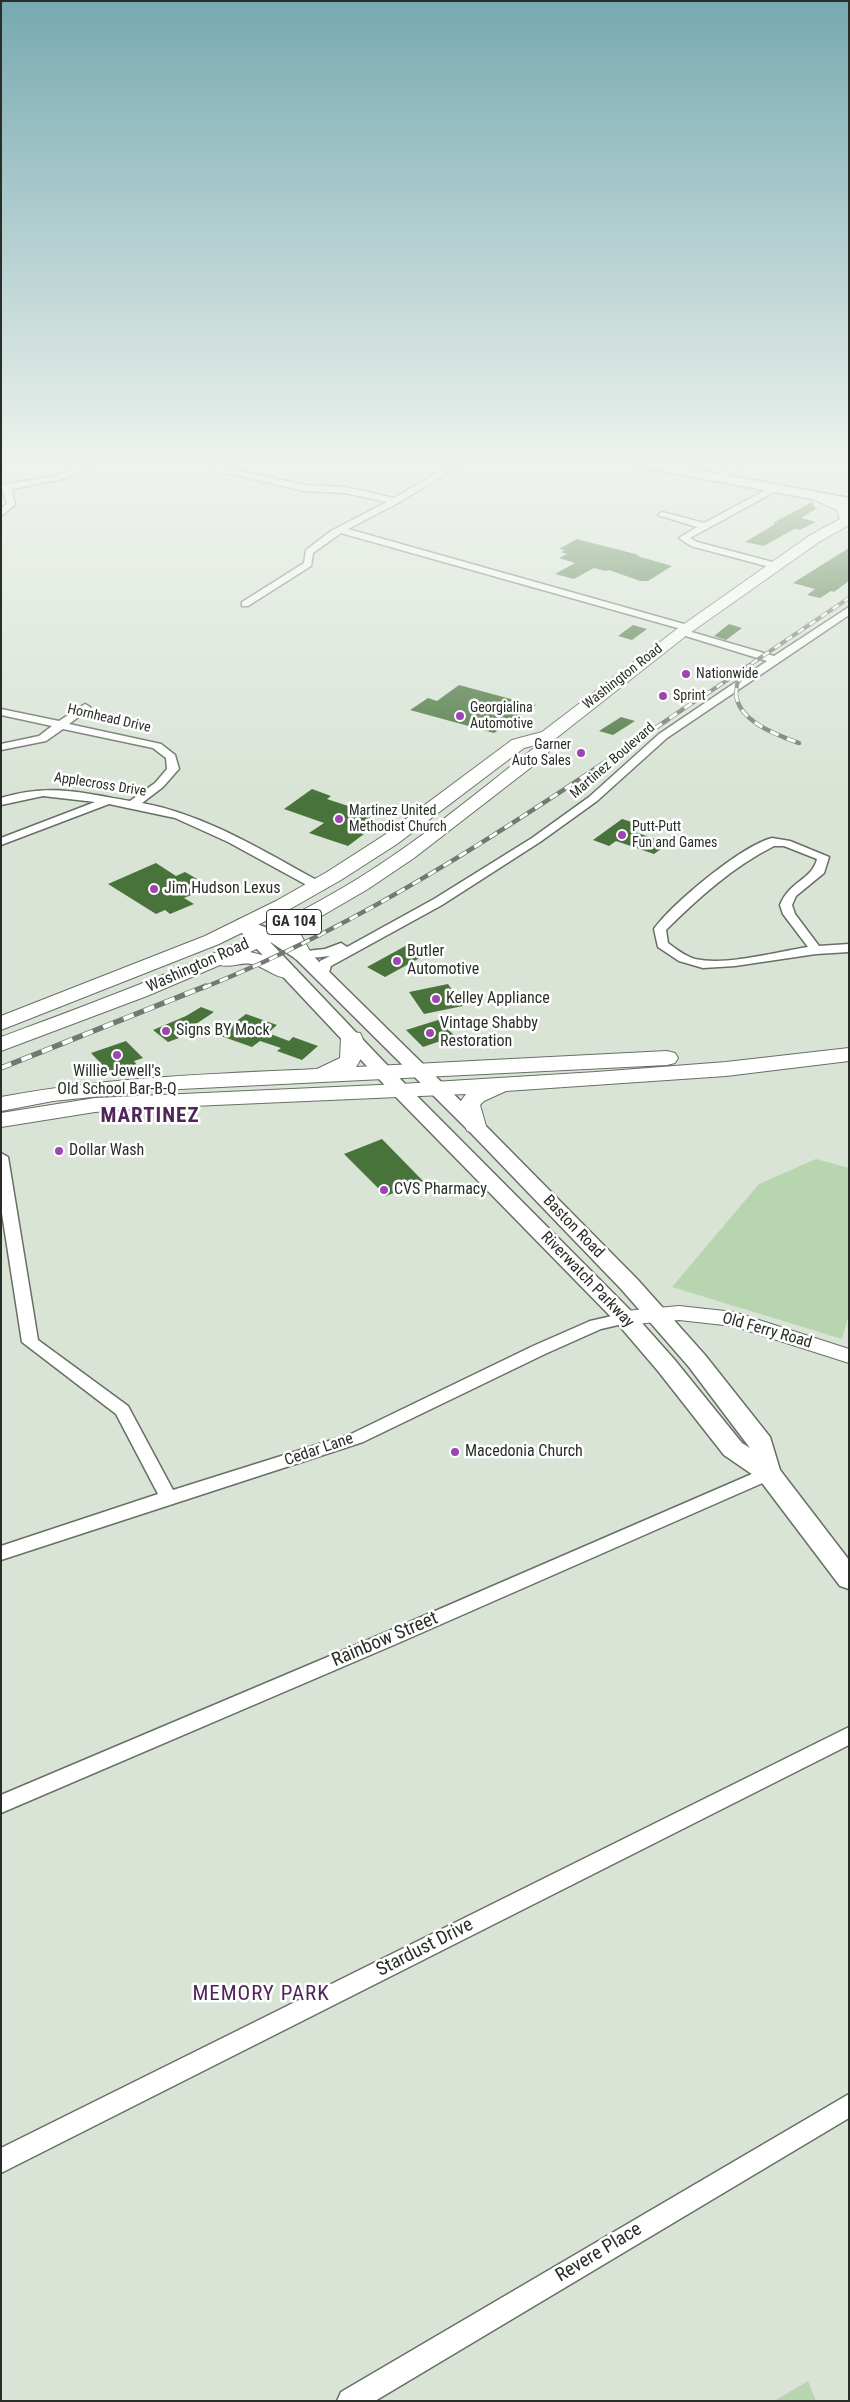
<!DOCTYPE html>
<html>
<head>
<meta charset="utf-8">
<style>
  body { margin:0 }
  #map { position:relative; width:850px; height:2402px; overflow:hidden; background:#d9e4d6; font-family:"Roboto Condensed",sans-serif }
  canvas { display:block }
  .frame { position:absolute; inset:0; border:2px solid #2a2e28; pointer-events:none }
</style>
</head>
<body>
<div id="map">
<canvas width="850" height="2402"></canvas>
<div class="frame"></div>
</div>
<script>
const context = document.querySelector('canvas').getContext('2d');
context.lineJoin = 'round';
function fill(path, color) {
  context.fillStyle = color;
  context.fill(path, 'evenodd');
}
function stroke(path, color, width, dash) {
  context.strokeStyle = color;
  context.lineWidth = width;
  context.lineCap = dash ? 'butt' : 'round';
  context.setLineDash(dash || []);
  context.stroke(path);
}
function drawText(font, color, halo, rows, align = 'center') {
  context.font = font + ' "Roboto Condensed",sans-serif';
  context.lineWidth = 5;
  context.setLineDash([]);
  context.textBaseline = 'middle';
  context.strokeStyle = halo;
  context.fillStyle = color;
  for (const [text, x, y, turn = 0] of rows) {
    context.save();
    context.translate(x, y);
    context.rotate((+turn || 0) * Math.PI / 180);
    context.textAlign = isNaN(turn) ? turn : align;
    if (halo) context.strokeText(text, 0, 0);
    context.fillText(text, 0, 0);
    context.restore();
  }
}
fill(new Path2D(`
  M816,1159l33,9v146l-7,25 -170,-52 87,-103z
  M808,2381l8,20h-42z`), '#b7d6af');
fill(new Path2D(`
  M812,502l4,7 -15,9 15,4 -16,8 -6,-1 -30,17 -19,-4 30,-18 -2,-1z
  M577,539l62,16 -2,1 35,10 -24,15h-8l-31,-11 -3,1 -12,-3 -20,11 -19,-5 20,-11 -16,-5 8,-4 -6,-2 4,-2 -6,-1z
  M849,548v33l-15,11 -3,-1 -11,7 -13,-3 8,-6 -22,-6z
  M729,624l13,4 -16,12 -12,-4z
  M633,625l14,4 -15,11 -14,-4z
  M459,685l63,17 14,3 -42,28 -84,-23 18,-12 9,3z
  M621,717l14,4 -22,14 -14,-4z
  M312,789l19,7 -4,3 45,15 -2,2h2l-20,15 12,3 -16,12 -39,-13 15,-10 -40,-14z
  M622,819l16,5 -8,6 38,14 -14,10 -38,-13 -7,5 -16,-6z
  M156,863l20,13 9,-4 14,8 -13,6 10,7 -12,5 10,6 -24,10 -5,-4 -9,4 -48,-30z
  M409,944l18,10 -42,23 -18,-10z
  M448,984l15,22 -39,8 -15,-22z
  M201,1007l13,5 -18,12 -23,9 6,5 -11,4 -15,-12 33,-14z
  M246,1014l31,11 -9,8 21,8 4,-4 25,9 -16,14 -25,-9 4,-3 -21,-7 -8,6 -34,-12z
  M438,1020l17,16 -32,11 -17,-17z
  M126,1041l17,17 -9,3 3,4 -26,9 -20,-21z
  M382,1139l41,42 -37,15 -42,-42z`), '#48743c');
const minor = new Path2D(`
  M94,461h11l-38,17 -55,11 3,16 -14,11v-8l6,-4 -6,-19 51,-8z
  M218,461h10l-7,6 83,18 41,2 49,11 63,-37h10l-69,42 -50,26 343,97 2,2 -5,3 86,25 75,-49v8l-182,123 -70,63 -57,41 -98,63 -111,61 -3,9 -6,4 -6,-4 4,-14 10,-5 -28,3 -6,-4 1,-3 28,-3 16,-6 6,4 87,-48 98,-61 57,-41 70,-63 108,-73 -88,-27 -2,-2 4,-3 -340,-96 -28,20 -2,13 -63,40h-6v-4l62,-39 2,-13 25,-19 56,-29 -42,-9 -41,-2 -86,-20 -6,-5z
  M742,461h11l-33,19 -7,-2z
  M773,486l4,3 -1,2 -86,47 7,4 83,22v4l-3,1 -86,-23 -12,-8 18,-11 -39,-12 4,-3 42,11z
  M85,704l5,3 -1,2 -20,15 92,20 14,11 4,14 -2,2 -14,16 -21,16c65,12 123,49 180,80l2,3 -2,3h-8l-86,-47 -53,-24 -66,-14 -108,41v-7l94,-36 -52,-6 -42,9v-7c49,-15 81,-5 129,3l25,-18 12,-14 -1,-11 -13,-10 -90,-19 -17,12 -45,9v-6l38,-8 13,-10 -51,-11v-6l58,12z
  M772,838l18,3 39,16 -5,16 -28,23 -4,9 3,9 24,32 30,-2v8l-33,2 -81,12 -32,2 -24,-7 -21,-14 -4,-18c19,-26 87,-83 118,-91zM774,846h10l33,13c-5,21 -28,22 -37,46l3,9 25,33c-33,5 -81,19 -113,12 -10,-3 -19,-10 -27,-16l-2,-13c33,-33 67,-63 108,-84z
  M1,1153l7,4 30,183 90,66 45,84 178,-56 182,-88 57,-25 35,-8 6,1 2,4 -2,4 -30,7 -56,25 -182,88 -362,118v-14l157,-52 -42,-80 -94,-72 -21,-135z
  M768,1467l6,1 3,5 -3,5 -378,166 -395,169v-18l381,-161z
  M849,1727v18l-848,428v-25z
  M849,2094v24l-474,283h-38l4,-9z`);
const tertiary = new Path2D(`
  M679,1306l55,6 115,37v14l-116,-37 -54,-6 -54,5 -7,-2 -3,-5 3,-5 7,-2z`);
const secondary = new Path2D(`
  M624,461h26l199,37v8l-219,-41z
  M244,919l44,17 20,15 174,171 156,158 67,75 65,82 10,33 69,90v29l-9,-3 -81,-107 -35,-24 -66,-84 -41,-48 -223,-228 -153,-163 -6,-8 3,-4zM269,941l27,18 172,171 154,160 67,77 61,81 -8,-5 -68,-84 -41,-46 -225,-226z`);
const primary = new Path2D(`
  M820,493l28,12 1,20 -30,17 -132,93 -132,104 -8,16 -133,103 -46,31 -55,32 -12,14 11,20 -3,4 -7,2 -7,-2 -13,-22 -32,15 16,4 29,13 3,4 -3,4c-17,5 -28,-10 -44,-13 -10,-2 -20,4 -31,1l-73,31 -146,55v-14c121,-45 243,-89 353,-156 64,-39 121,-87 180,-133l1,-3 -11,3 -127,96 -56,36 -51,29 -71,35 -218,86v-14l204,-80 71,-35 51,-29 56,-36 129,-96 30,-8 135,-103 132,-93 31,-17 -3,-9 -22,-10 -2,-3z
  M352,1032l8,1c7,11 3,24 -4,34l311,-16 8,2 3,5 -3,5 -8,2 -507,25 -107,11 -52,10v-14c105,-20 210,-23 316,-28l23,-11 1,-20 3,-5z
  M849,1048v13l-123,15 -220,15 -22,10 -4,4 6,21 -3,5 -8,2 -8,-2 -9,-26 8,-11 -319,14 -52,4 -94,15v-14l94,-15 306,-14 195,-12 130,-10z`);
stroke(minor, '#667064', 3);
stroke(tertiary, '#667064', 2);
stroke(secondary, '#667064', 3);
stroke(primary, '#667064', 2);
fill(minor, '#fff');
fill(tertiary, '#fff');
fill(secondary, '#fff');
fill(primary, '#fff');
const railFar2 = new Path2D(`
  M705,695l144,-97
  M736,695l1,-11 9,-13`);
const railFar1 = new Path2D(`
  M736,693c1,28 41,42 63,50
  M203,988c183,-73 341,-185 504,-295`);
const rail = new Path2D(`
  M1,1068l205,-82`);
stroke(railFar2, '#727970', 4);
stroke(railFar1, '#727970', 4.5);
stroke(rail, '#727970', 5.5);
stroke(railFar2, '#fff', 2.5, [7]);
stroke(railFar1, '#fff', 3, [9]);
stroke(rail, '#fff', 4, [11]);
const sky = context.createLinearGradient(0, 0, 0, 797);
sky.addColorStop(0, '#76a9b1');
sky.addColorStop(0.58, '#eef3ed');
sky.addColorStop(1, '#eef3ed00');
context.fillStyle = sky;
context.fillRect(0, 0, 850, 797);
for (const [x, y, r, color] of [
  [686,674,5,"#9d45b2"],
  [663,696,5,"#9d45b2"],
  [460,716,5,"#9d45b2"],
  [581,753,5,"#9d45b2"],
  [339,819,5,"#9d45b2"],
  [622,835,5,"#9d45b2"],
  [154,889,5,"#9d45b2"],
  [397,961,5,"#9d45b2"],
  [436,999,5,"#9d45b2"],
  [166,1031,5,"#9d45b2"],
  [430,1033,5,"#9d45b2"],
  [117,1055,5,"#9d45b2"],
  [59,1151,5,"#9d45b2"],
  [384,1190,5,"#9d45b2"],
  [455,1452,5,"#9d45b2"]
]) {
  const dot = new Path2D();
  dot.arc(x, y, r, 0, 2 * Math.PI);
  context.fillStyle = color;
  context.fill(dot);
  stroke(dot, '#fff', 2);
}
drawText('14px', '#2a2e28', '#fff', [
  ["Nationwide",696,674],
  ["Sprint",673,696],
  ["Georgialina",470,708],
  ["Automotive",470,724],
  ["Garner",571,745,"right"],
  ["Auto Sales",571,761,"right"],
  ["Martinez United",349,811],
  ["Methodist Church",349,827],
  ["Putt-Putt",632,827],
  ["Fun and Games",632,843]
], 'left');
drawText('14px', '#2a2e28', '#fff', [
  ["Washington Road",623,677,-38],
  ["Hornhead Drive",109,719,13],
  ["Martinez Boulevard",613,761,-41],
  ["Applecross Drive",100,785,9]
]);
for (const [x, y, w] of [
  [294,922,55]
]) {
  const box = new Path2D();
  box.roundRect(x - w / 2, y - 12.5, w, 25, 4);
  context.fillStyle = '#fff';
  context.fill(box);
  stroke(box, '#2a2e28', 1);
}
drawText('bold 15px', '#2a2e28', null, [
  ["GA 104",294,922]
]);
drawText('16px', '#2a2e28', '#fff', [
  ["Jim Hudson Lexus",164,889],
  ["Butler",407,952],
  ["Automotive",407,970],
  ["Kelley Appliance",446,999],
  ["Vintage Shabby",440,1024],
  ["Restoration",440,1042],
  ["Signs BY Mock",176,1031],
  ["Willie Jewell's",117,1072,"center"],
  ["Old School Bar-B-Q",117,1090,"center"],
  ["Dollar Wash",69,1151],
  ["CVS Pharmacy",394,1190],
  ["Macedonia Church",465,1452]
], 'left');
drawText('16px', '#2a2e28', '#fff', [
  ["Washington Road",198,966,-24],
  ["Baston Road",573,1227,46],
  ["Riverwatch Parkway",587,1280,46],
  ["Old Ferry Road",767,1331,16],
  ["Cedar Lane",319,1450,-19]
]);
drawText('19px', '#2a2e28', '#fff', [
  ["Rainbow Street",385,1640,-23],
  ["Stardust Drive",425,1948,-27],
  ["Revere Place",599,2253,-31]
]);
context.letterSpacing = '1px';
drawText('bold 21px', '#50255a', '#fff', [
  ["MARTINEZ",150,1117]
]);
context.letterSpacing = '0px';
context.letterSpacing = '1px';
drawText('21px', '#50255a', '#fff', [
  ["MEMORY PARK",261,1995]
]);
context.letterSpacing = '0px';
</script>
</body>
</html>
